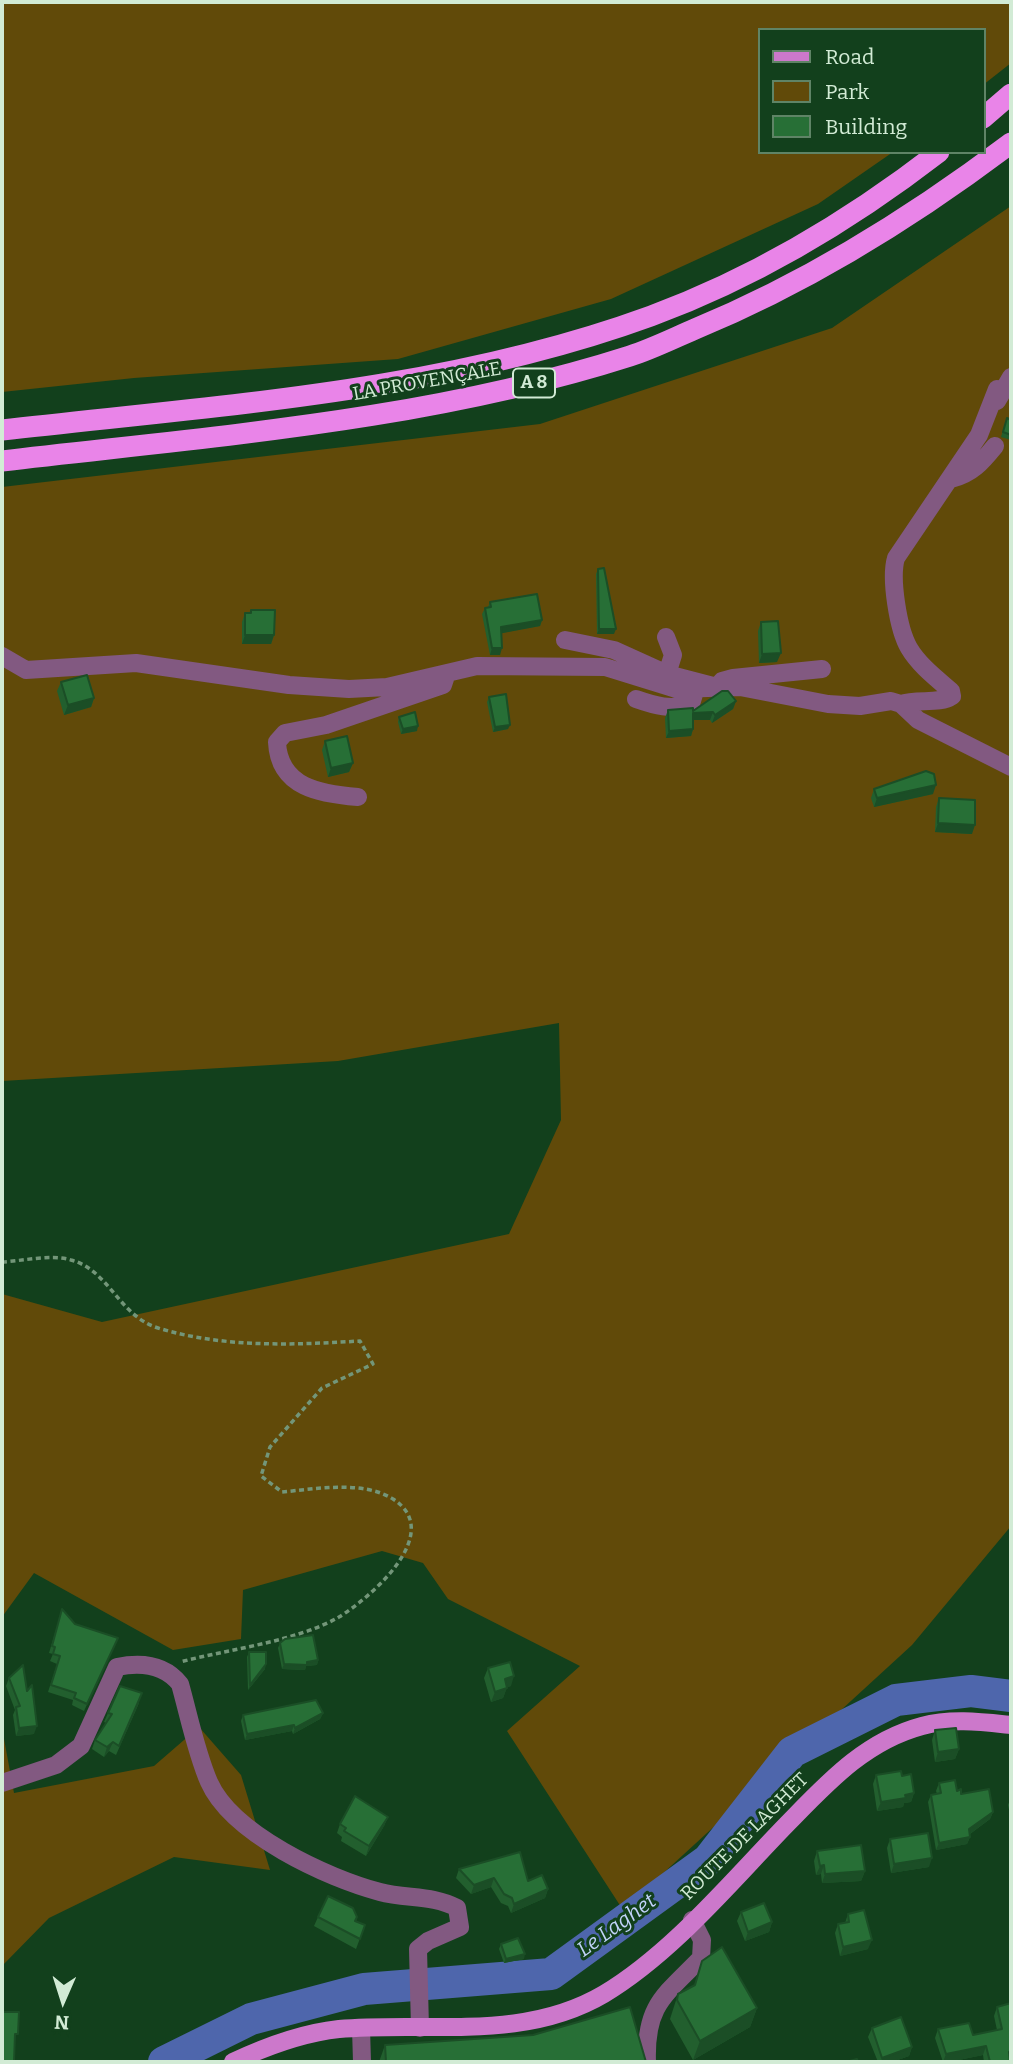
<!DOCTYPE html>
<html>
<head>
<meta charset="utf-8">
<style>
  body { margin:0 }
  #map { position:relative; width:1013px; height:2064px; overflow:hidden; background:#12401c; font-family:Bitter,serif }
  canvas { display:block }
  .frame { position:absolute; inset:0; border:4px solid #d2ebd5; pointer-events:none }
  .legend { position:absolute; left:758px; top:28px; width:228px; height:126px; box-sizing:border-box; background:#12401c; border:2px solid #5f8466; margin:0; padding:9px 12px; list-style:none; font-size:21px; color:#d2ebd5 }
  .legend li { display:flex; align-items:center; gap:14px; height:35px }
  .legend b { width:35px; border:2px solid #5f8466 }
  .north { position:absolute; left:28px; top:1966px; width:70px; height:70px; -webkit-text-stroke:5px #12401c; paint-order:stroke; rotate:183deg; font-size:19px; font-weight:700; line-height:28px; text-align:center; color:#d2ebd5 }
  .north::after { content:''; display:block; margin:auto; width:24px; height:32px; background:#d2ebd5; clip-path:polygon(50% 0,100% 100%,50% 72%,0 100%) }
</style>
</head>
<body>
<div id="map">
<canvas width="1013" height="2064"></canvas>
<div class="frame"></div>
<ul class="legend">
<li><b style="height:9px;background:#cc78cb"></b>Road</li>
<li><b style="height:19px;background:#614a09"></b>Park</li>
<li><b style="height:19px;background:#276f36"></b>Building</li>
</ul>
<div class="north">N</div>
</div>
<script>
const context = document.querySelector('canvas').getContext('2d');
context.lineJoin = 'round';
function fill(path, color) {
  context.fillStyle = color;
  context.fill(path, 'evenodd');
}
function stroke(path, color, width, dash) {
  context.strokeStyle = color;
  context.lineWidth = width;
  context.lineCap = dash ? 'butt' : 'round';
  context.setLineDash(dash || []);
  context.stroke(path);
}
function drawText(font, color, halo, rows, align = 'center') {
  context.font = font + ' Bitter,serif';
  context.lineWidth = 6;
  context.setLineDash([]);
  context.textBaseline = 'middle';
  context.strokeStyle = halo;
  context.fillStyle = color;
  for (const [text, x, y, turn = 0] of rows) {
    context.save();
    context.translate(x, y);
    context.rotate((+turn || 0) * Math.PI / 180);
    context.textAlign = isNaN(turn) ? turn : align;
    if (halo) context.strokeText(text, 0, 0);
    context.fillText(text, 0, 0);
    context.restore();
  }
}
fill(new Path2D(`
  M2,2h1009v61l-28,22v-55h-224v122h134l-75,52 -207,95 -213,60 -264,19 -132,14z
  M1011,206v1320l-99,119 -289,265 -116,-179 73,-65 -132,-67 -25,-36 -41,-12 -139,39 -2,49 -68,11 -139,-77 -32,44v-323l100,28 407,-88 52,-114 -2,-97 -221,38 -336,20v-594l538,-63 292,-96z
  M199,1727l42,48 29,95 -96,-13 -125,61 -47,48v-238l12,65 140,-27z`), '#614a09');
stroke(new Path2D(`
  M164,2062l87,-43 113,-30 187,-15 157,-114 84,-108 104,-52 75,-9 40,5`), '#4e66ac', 32);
stroke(new Path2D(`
  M2,1262c20,-1 50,-8 69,-2 38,10 48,56 87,68 65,20 135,17 202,13l13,23 -51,24 -52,59 -9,29 21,16c33,-3 81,-12 111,7 53,34 -23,99 -54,118 -44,25 -110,32 -159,45`), '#739679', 3.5, [5, 3.5]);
stroke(new Path2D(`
  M997,401l14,-24
  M951,479c21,-5 31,-17 44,-33
  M666,637l7,18 -6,19
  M565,640l49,10 53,24 50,13 5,-6 11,-3 89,-9
  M2,656l24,14 110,-7 153,22 60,4 38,-2 90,-21 128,1 71,22 64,-2 88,17 32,2 31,-5 10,3 17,16 93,47
  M636,699c20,7 34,11 55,5l4,-13
  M901,704c16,-6 38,1 51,-8l-1,-5c-15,-13 -32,-26 -42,-43 -11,-19 -19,-70 -13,-90l83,-123 18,-46
  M358,797c-37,-3 -79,-9 -81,-55l8,-9 41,-8 117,-40 2,-6
  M2,1783l54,-18 25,-19 36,-79c24,-5 47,-3 63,17 9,32 16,68 29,98 23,52 118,96 171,110 27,7 53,3 77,16l3,19 -32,14 -10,8 2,79
  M361,2028l1,34
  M647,2062c-2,-57 17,-66 54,-104l1,-18 -10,-20`), '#825981', 18);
stroke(new Path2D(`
  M233,2062c34,-16 69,-29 106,-33 89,-8 184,13 265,-35 70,-42 130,-116 186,-173 39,-40 76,-80 132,-95 29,-8 60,-4 89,-1`), '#cc78cb', 18);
stroke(new Path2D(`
  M983,118l28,-24
  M2,430c218,-25 441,-38 649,-114 103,-38 200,-96 288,-164
  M2,461c211,-25 425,-40 628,-105 22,-7 44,-18 65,-27 114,-47 218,-112 316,-186`), '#e984e8', 21);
fill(new Path2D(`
  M1007,418l4,2v20l-10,-3z
  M598,569l16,65h-17l-1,-60z
  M490,602l52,18 -2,6 -39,7 -1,22h-10l-8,-41 3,-6 3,-1z
  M251,610l23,25 -3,9h-29v-22l3,-9h4z
  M761,622l16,40 -18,1 -1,-32z
  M61,682l33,16 -3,9 -27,8 -7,-24z
  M489,697l19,32 -15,3 -6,-30z
  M736,701l-3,8 -21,14 -2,-3h-17v9l-2,7 -25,2 -1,-20 3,-8 25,1z
  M399,717l18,14 -16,3 -3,-12z
  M325,741l28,22 -4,9 -21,5 -6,-27z
  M874,789l59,5 -59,13 -3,-9z
  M939,798l33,36 -37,-2 1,-25z
  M62,1609l13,15 43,14 -34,73 -12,-6 1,-5 -25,-8 9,-28 -7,-3 3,-7 -4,-1z
  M280,1643l38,17 -1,5 -11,1 -1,4 -23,-1 -4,-21z
  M249,1652l16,17 -17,21 -1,-33z
  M488,1668l23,18 -4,1 -4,11 -12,4 -7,-24z
  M9,1678l18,13 7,43 -18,2 -3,-21 2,-5 -9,-24z
  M139,1703l-23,52 -7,-4 -5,6 -12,-8 3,-9 11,-17 -2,-1 4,-9z
  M323,1713l-3,6 -27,15 -1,-3 -47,9 -4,-19 2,-6z
  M935,1730l24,19 -4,10 -20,3 -3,-22z
  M876,1775l26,1 12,17 -3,9 -7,1 -1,4 -26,4 -4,-27z
  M939,1783l18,8 36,21 -3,7 -20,15v3l-3,7 -31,6 -8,-48 3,-7 6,-1 -1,-3z
  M1011,1797v22l-3,-14z
  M388,1817l-4,9 -18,30 -25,-15 1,-4 -5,-4 3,-9z
  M890,1839l39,28 -38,6 -4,-25z
  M817,1851l48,20 -4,10 -39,2 -1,-9 -5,1 -2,-14z
  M459,1869l69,12 20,8 -3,9 -34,15 -3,-7 -7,-3 -10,-16 -20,7 -15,-16z
  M741,1912l31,10 -3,10 -24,9 -8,-20z
  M848,1914l20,35 -28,7 -5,-23 3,-9 7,-1z
  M318,1917h39l-1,5 9,3 -9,24 -42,-23z
  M501,1944l23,15 -20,4 -5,-14z
  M702,1961l55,47 -7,19 -57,33 -23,-41 8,-25 16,-8z
  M997,2007l13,55h-26l-1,-7 -34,7h-6l-8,-24 3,-9 35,6 24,-5 -3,-14z
  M872,2028l40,19 -3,9 -17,6h-14l-10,-25z
  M385,2045l1,17h-7z`), '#225f2e');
fill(new Path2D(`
  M542,620l-2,6 -42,8 3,-7z
  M599,629h17l-2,5h-17z
  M245,635h29l-3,9h-29z
  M492,648h10l-2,7h-10z
  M781,653l-4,9 -18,1 3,-9z
  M94,698l-3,9 -27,8 4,-10z
  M736,701l-3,8 -21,14 3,-8z
  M713,712l-3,8h-20l3,-7z
  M510,725l-2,4 -15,3 2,-5z
  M418,726l-1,5 -16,3 2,-5z
  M693,729l-2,7 -25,2 3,-7z
  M353,763l-4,9 -21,5 3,-9z
  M936,785l-3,9 -59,13 3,-9z
  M938,823l37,2 -3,9 -37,-2z
  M318,1660l-1,5 -11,1 -1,4 -23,-1 2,-5z
  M266,1664l-1,5 -17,21 2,-5z
  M514,1676l-3,10 -10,3 4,-10z
  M507,1688l-4,10 -12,4 4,-10z
  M323,1713l-3,6 -27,15 2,-6z
  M294,1725l-2,6 -47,9 2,-6z
  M37,1726l-3,8 -18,2 3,-8z
  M113,1742l-4,9 -5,6 3,-10z
  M959,1749l-4,10 -20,3 3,-10z
  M914,1793l-3,9 -7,1 -1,4 -26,4 4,-9z
  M993,1812l-3,7 -23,17 2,-7z
  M388,1817l-4,9 -18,30 3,-10z
  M970,1837l-3,7 -31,6 3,-7z
  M932,1858l-3,9 -38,6 3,-9z
  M824,1865l-3,9 -5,1 4,-9z
  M865,1871l-4,10 -39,2 3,-9z
  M494,1878l-3,9 -20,7 3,-9z
  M548,1889l-3,9 -34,15 3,-9z
  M772,1922l-3,10 -24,9 3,-9z
  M872,1940l-4,9 -28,7 3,-9z
  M525,1954l-1,5 -20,4 2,-4z
  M757,2008l-7,19 -57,33 7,-19z
  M986,2046l-3,9 -34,7h-6l3,-8z
  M912,2047l-3,9 -17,6h-11l1,-4z`), '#1b4e26');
const building = new Path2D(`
  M1007,418l4,2v15l-8,-3z
  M604,568l12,61h-17l-1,-60z
  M537,594l5,26 -41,7 1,21h-10l-7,-40 6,-1 -1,-5z
  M251,610h24l-1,25h-29v-22h6z
  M778,621l3,32 -19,1 -1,-32z
  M87,675l7,23 -26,7 -7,-23z
  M722,691h6l8,10 -21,14 -2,-3 -20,1v16l-24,2 -1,-21 25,-2v3z
  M506,694l4,31 -15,2 -6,-30z
  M415,712l3,14 -15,3 -4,-12z
  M347,736l6,27 -22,5 -6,-27z
  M926,771l8,3 2,11 -59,13 -3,-9z
  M939,798l36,2v25l-37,-2z
  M62,1609l13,15 43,14 -31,66 -13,-6 2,-5 -25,-8 9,-29 -7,-2 2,-7 -3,-1z
  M313,1635l5,25 -11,2v3l-23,-1 -4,-21 5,-4z
  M249,1652h17v12l-16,21z
  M510,1662l4,14 -9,3 2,9 -12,4 -7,-24z
  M23,1665l4,26 5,-6 5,41 -18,2 -3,-21 4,-1 -11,-28z
  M120,1686l22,7 -23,53 -6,-4 -6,5 -12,-7 17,-26 -4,-1z
  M316,1700l7,13 -28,15 -1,-3 -47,9 -4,-19z
  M956,1728l3,21 -21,3 -3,-22z
  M901,1771l1,5 9,-2 3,19 -9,2 1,3 -25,4 -5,-27z
  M955,1780l2,11 4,-2v5l28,-5 4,23 -24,17 1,8 -31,6 -8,-48 10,-2 -2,-10z
  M355,1796l33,21 -19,29 -25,-15 2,-3 -6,-4z
  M928,1833l4,25 -38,6 -4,-25z
  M861,1845l4,26 -40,3 -1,-9 -4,1 -3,-15z
  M520,1852l8,29 14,-6 6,14 -34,15 -2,-6 -8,-4 -10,-16 -20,7 -15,-16z
  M328,1896l25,12 4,9 -2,4 10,4 -5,14 -42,-22z
  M764,1903l8,19 -24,10 -7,-20z
  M864,1910l8,30 -29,7 -5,-23 11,-2 -1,-8z
  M518,1938l7,16 -19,5 -5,-15z
  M722,1947l35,61 -57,33 -23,-41 1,-6 17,-9 7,-24z
  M1011,2003v48l-2,1 1,10h-20l-4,-16 -40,8 -8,-25 31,-6 4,12 29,-6 -5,-22z
  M630,2007l16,55h-260l-1,-17 148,-10z
  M2,2012h17l-1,22h-3l-1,28h-12z
  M901,2017l11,30 -30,11 -10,-30z
  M857,2059l1,3h-12z`);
fill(building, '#276f36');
stroke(building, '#1b4e26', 2);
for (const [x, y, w] of [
  [534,383,42]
]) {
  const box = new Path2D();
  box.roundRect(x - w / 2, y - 14.5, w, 29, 5);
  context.fillStyle = '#12401c';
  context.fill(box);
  stroke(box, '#d2ebd5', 2);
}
drawText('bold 18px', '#d2ebd5', null, [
  ["A 8",534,383]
]);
drawText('19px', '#d2ebd5', '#12401c', [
  ["LA PROVENÇALE",427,382,-10],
  ["ROUTE DE LAGHET",745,1837,-45]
]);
drawText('italic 21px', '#c1d2f9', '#12401c', [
  ["Le Laghet",617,1926,-36]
]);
</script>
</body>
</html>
